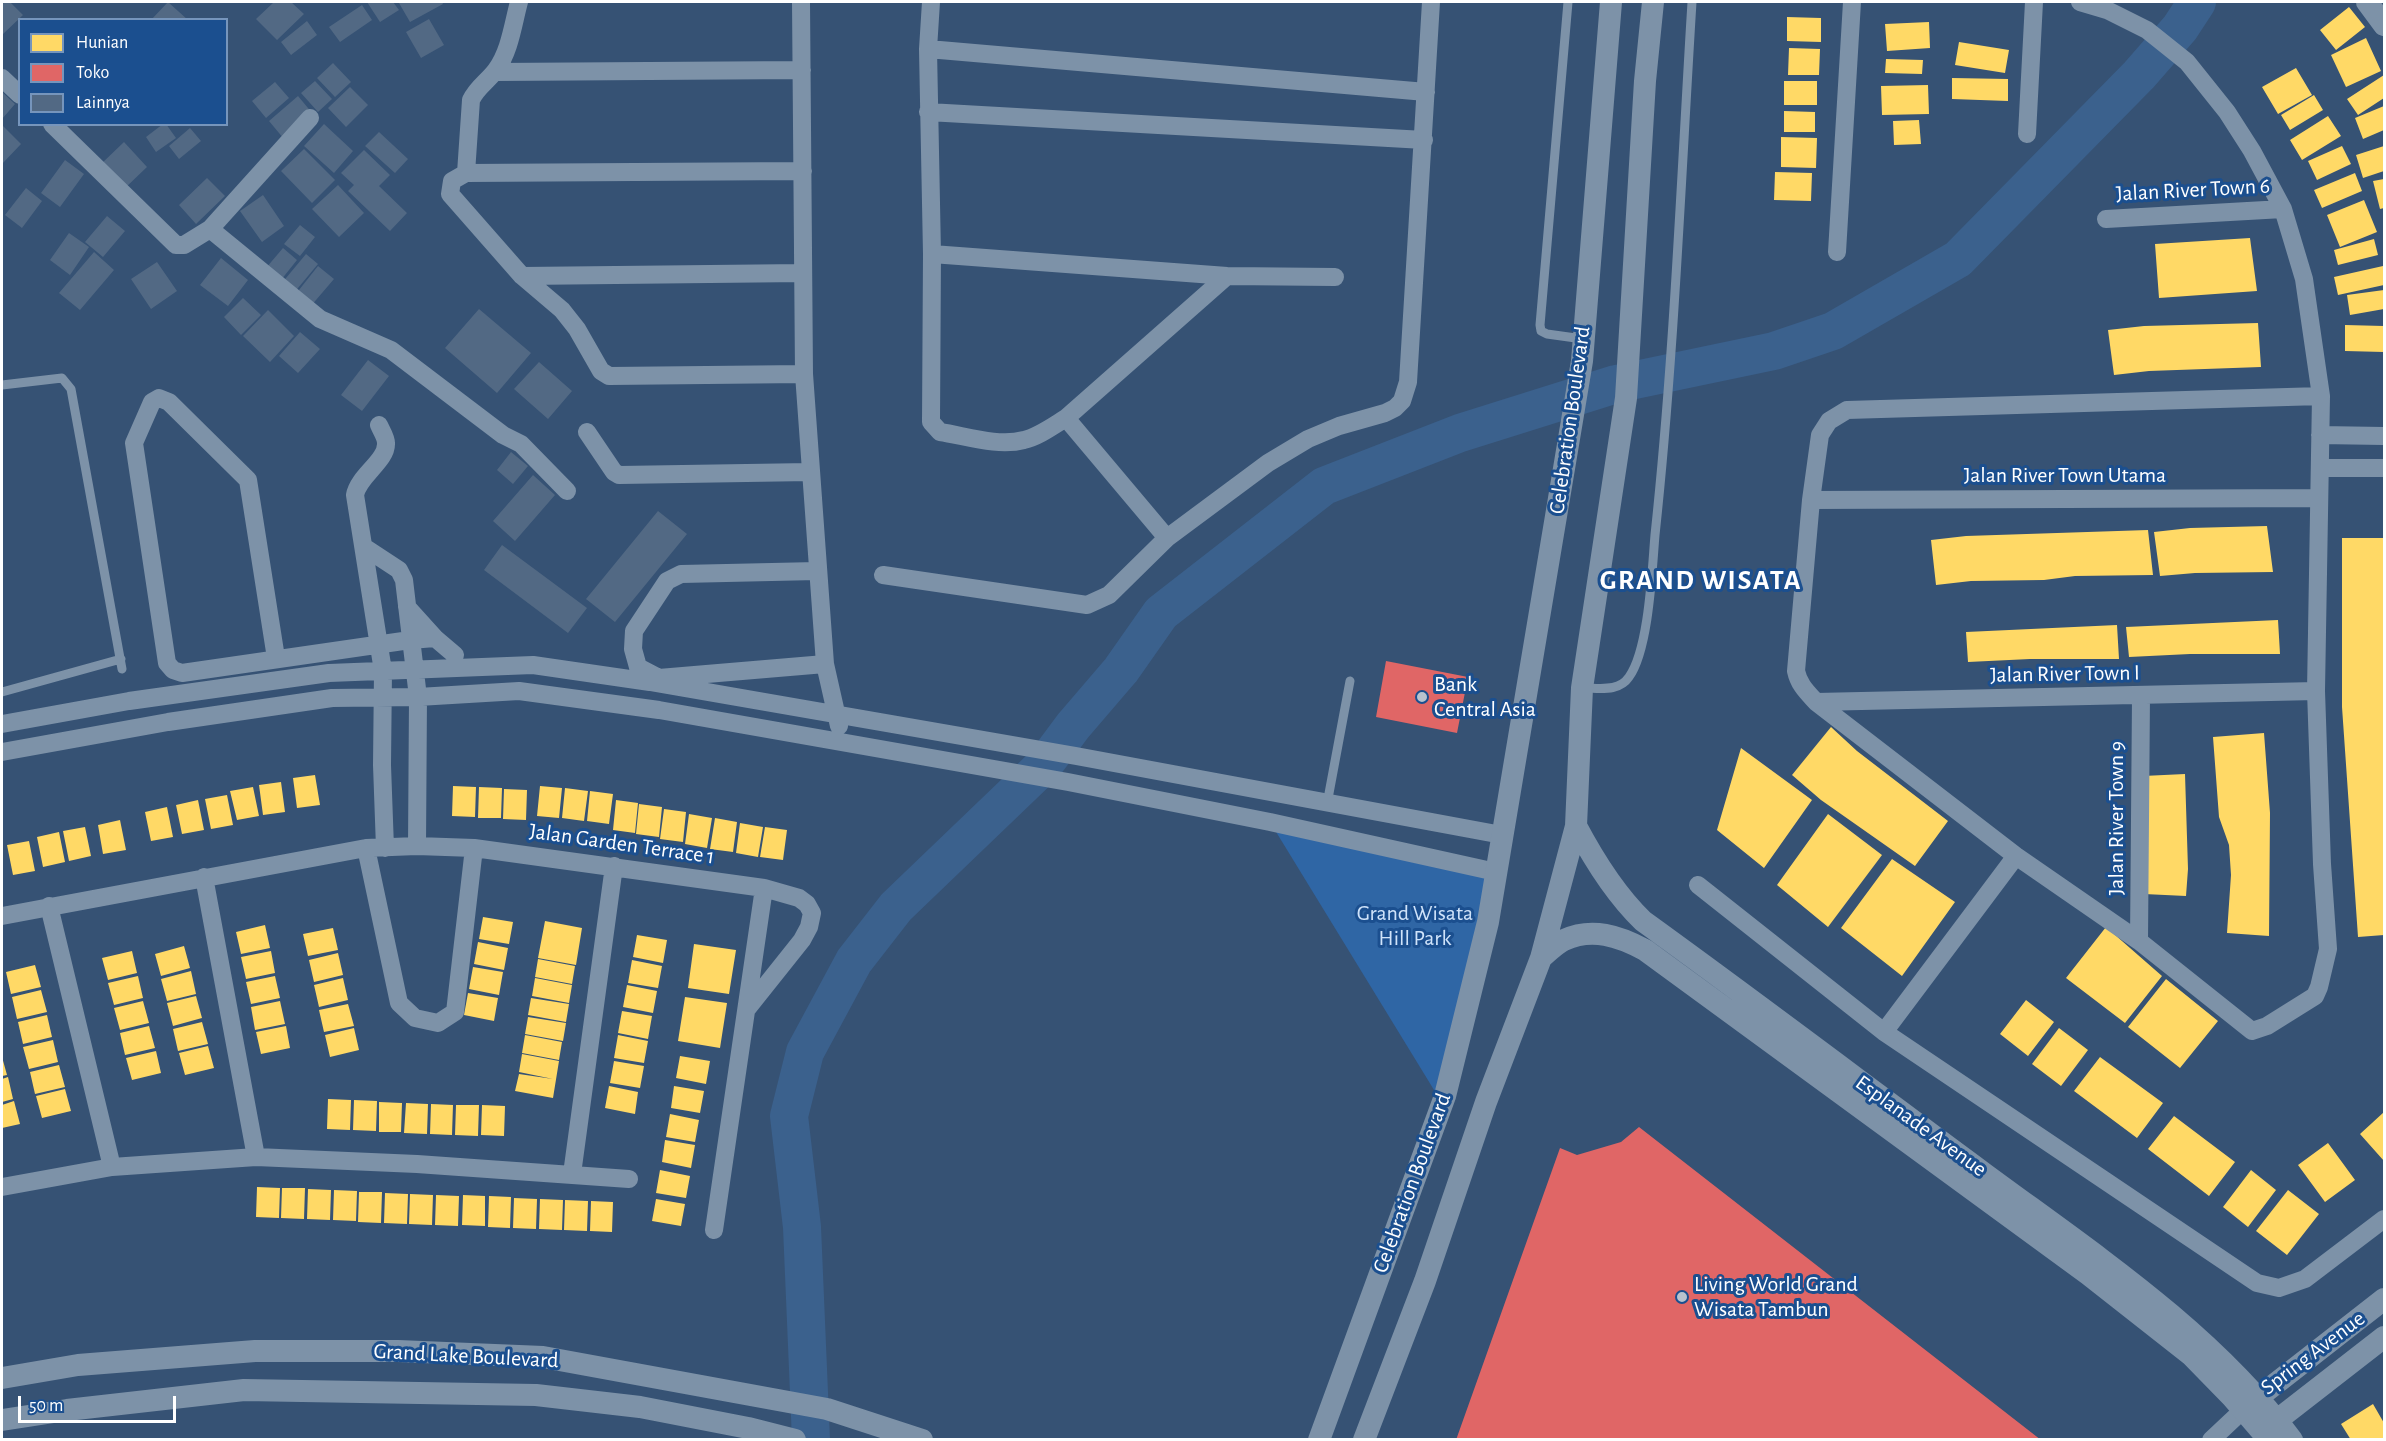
<!DOCTYPE html>
<html>
<head>
<meta charset="utf-8">
<style>
  body { margin:0 }
  #map { position:relative; width:2386px; height:1441px; overflow:hidden; background:#365274; font-family:"Alegreya Sans",sans-serif }
  canvas { display:block }
  .frame { position:absolute; inset:0; border:3px solid #fff; pointer-events:none }
  .legend { position:absolute; left:18px; top:18px; width:210px; height:108px; box-sizing:border-box; background:#1b4f8f; border:2px solid #7695bc; margin:0; padding:8px 10px; list-style:none; font-size:18px; color:#fff }
  .legend li { display:flex; align-items:center; gap:12px; height:30px }
  .legend b { width:30px; border:2px solid #7695bc }
  .scale { position:absolute; left:18px; top:1396px; width:158px; height:27px; box-sizing:border-box; border:3px solid #fff; border-top:0; padding-left:8px; font-size:18px; line-height:21px; white-space:nowrap; color:#fff; -webkit-text-stroke:4px #1b4f8f; paint-order:stroke }
</style>
</head>
<body>
<div id="map">
<canvas width="2386" height="1441"></canvas>
<div class="frame"></div>
<ul class="legend">
<li><b style="height:16px;background:#ffd966"></b>Hunian</li>
<li><b style="height:16px;background:#e06666"></b>Toko</li>
<li><b style="height:16px;background:#526984"></b>Lainnya</li>
</ul>
<div class="scale">50 m</div>
</div>
<script>
const context = document.querySelector('canvas').getContext('2d');
context.lineJoin = 'round';
function fill(path, color) {
  context.fillStyle = color;
  context.fill(path, 'evenodd');
}
function stroke(path, color, width, dash) {
  context.strokeStyle = color;
  context.lineWidth = width;
  context.lineCap = dash ? 'butt' : 'round';
  context.setLineDash(dash || []);
  context.stroke(path);
}
function drawText(font, color, halo, rows, align = 'center') {
  context.font = font + ' "Alegreya Sans",sans-serif';
  context.lineWidth = 6;
  context.setLineDash([]);
  context.textBaseline = 'middle';
  context.strokeStyle = halo;
  context.fillStyle = color;
  for (const [text, x, y, turn = 0] of rows) {
    context.save();
    context.translate(x, y);
    context.rotate((+turn || 0) * Math.PI / 180);
    context.textAlign = isNaN(turn) ? turn : align;
    if (halo) context.strokeText(text, 0, 0);
    context.fillText(text, 0, 0);
    context.restore();
  }
}
fill(new Path2D(`
  M1270,822l226,50 -54,231z`), '#2f66a5');
fill(new Path2D(`
  M2349,7l16,20 -29,23 -16,-20z
  M1787,17l34,1v24l-34,-1z
  M1929,22l1,26 -43,3 -2,-27z
  M2366,38l15,33 -35,16 -15,-32z
  M1959,42l50,8 -4,23 -50,-8z
  M1789,48l31,1 -1,26h-31z
  M1886,59l37,1 -1,14 -37,-1z
  M2296,68l16,27 -34,19 -16,-27z
  M2384,75v23l-26,17 -11,-16z
  M1952,78l56,1v22l-56,-2z
  M1784,81h33v24h-33z
  M1928,85l1,29 -47,1 -1,-29z
  M2314,95l9,15 -33,20 -9,-15z
  M2384,106v24l-21,9 -8,-21z
  M1784,111l31,1v20h-31z
  M2328,116l13,20 -39,24 -12,-20z
  M1919,120l2,24 -27,1 -1,-24z
  M1781,137l36,1 -1,30 -35,-1z
  M2342,146l9,18 -34,16 -9,-19z
  M2384,146v25l-21,7 -7,-23z
  M1775,172l37,1 -1,28 -37,-1z
  M2355,173l7,18 -40,17 -8,-18z
  M2384,179v29l-4,1 -7,-28z
  M2364,200l13,32 -37,15 -13,-32z
  M2250,238l7,53 -98,7 -4,-54z
  M2374,239l4,16 -40,10 -4,-15z
  M2383,266l1,19 -46,10 -4,-18z
  M2384,290v19l-34,6 -3,-20z
  M2258,323l3,44 -112,4 -35,4 -6,-45 36,-4z
  M2345,325l39,1v26l-39,-1z
  M2267,526l6,46 -78,1 -35,3 -6,-44 36,-4z
  M2148,530l5,45 -78,1 -31,4 -73,1 -35,4 -5,-45 35,-4z
  M2342,538h42v397l-26,2 -16,-230z
  M2278,620l2,34h-90l-61,3 -3,-30z
  M2117,625l2,34h-89l-62,3 -2,-30z
  M1831,727l26,24 91,70 -33,45 -94,-66 -29,-25z
  M2264,733l6,80 -1,123 -42,-3 4,-58 -2,-30 -10,-28 -6,-80z
  M1741,748l71,52 -48,68 -47,-38z
  M2185,774l3,95 -2,27 -42,-2 -1,-118z
  M315,775l5,30 -23,3 -4,-30z
  M281,782l4,30 -22,3 -4,-30z
  M453,786l23,1 -1,30 -23,-1z
  M540,786l22,2 -3,30 -22,-2z
  M253,787l6,29 -22,4 -7,-29z
  M479,787l23,1 -1,30h-23z
  M565,788l23,3 -4,30 -22,-3z
  M504,789l23,1 -1,30 -23,-1z
  M590,791l23,3 -4,30 -22,-3z
  M227,795l6,30 -22,4 -6,-30z
  M198,800l6,30 -22,4 -6,-29z
  M616,800l22,3 -3,30 -22,-3z
  M639,804l23,3 -3,30 -23,-3z
  M167,807l6,30 -22,4 -6,-29z
  M664,809l22,3 -3,30 -23,-3z
  M689,814l23,4 -5,30 -22,-4z
  M1828,814l54,41 -54,72 -51,-42z
  M715,818l22,4 -4,30 -23,-3z
  M120,820l6,30 -23,4 -5,-29z
  M740,823l23,4 -5,30 -22,-4z
  M85,827l6,29 -22,5 -6,-30z
  M765,827l22,3 -4,30 -23,-3z
  M59,832l6,30 -22,5 -6,-30z
  M29,841l6,30 -22,4 -6,-30z
  M1892,859l63,43 -53,74 -61,-48z
  M483,917l30,5 -4,22 -30,-5z
  M545,921l37,7 -6,37 -38,-7z
  M265,925l5,23 -29,6 -5,-22z
  M2106,927l56,49 -37,47 -59,-45z
  M333,928l5,22 -30,6 -5,-22z
  M637,935l30,5 -4,23 -30,-6z
  M478,942l30,6 -4,22 -30,-6z
  M694,944l42,6 -7,44 -41,-6z
  M184,946l6,22 -29,8 -6,-22z
  M132,951l5,22 -29,7 -6,-22z
  M271,951l4,22 -29,6 -5,-22z
  M338,953l5,22 -29,7 -5,-22z
  M538,959l37,7 -3,18 -37,-7z
  M632,960l30,6 -4,22 -30,-5z
  M35,965l6,22 -30,7 -5,-22z
  M473,967l30,5 -4,23 -30,-6z
  M191,971l5,23 -29,7 -6,-22z
  M138,976l5,22 -29,7 -6,-22z
  M275,976l5,22 -29,6 -5,-22z
  M343,978l5,22 -29,7 -5,-22z
  M535,978l37,7 -3,18 -37,-7z
  M2166,979l52,42 -38,47 -52,-41z
  M627,985l30,6 -4,22 -30,-6z
  M41,990l6,22 -30,7 -5,-22z
  M468,993l30,5 -4,23 -30,-6z
  M196,996l6,22 -29,8 -6,-23z
  M685,997l42,6 -7,45 -42,-7z
  M531,998l38,6 -3,18 -38,-7z
  M2026,1000l28,22 -26,34 -28,-22z
  M143,1001l6,22 -29,7 -6,-22z
  M280,1001l5,23 -30,6 -4,-23z
  M348,1004l6,22 -30,6 -5,-22z
  M622,1011l30,5 -4,23 -30,-6z
  M47,1015l5,22 -29,7 -5,-22z
  M528,1017l38,6 -3,18 -38,-7z
  M202,1022l6,22 -30,7 -5,-22z
  M149,1026l6,22 -30,7 -5,-22z
  M286,1026l4,22 -29,6 -5,-22z
  M354,1028l5,22 -29,7 -5,-22z
  M2059,1028l29,22 -27,36 -29,-22z
  M525,1035l37,7 -3,18 -37,-7z
  M618,1035l30,6 -4,22 -30,-5z
  M53,1040l5,22 -29,7 -6,-22z
  M208,1046l6,22 -29,7 -6,-22z
  M156,1051l5,22 -29,7 -6,-22z
  M522,1054l37,7 -6,37 -38,-7 4,-17 34,5 -34,-7z
  M680,1056l30,5 -4,23 -30,-6z
  M2,1057l5,18 -5,1z
  M2100,1057l63,46 -26,35 -63,-47z
  M614,1061l30,5 -4,22 -30,-5z
  M59,1065l6,22 -30,7 -5,-22z
  M8,1077l5,22 -11,3v-23z
  M609,1086l29,6 -3,22 -30,-6z
  M674,1086l30,5 -4,22 -29,-5z
  M65,1089l6,22 -29,7 -6,-22z
  M328,1099l23,1 -1,30 -23,-1z
  M354,1100l23,1 -1,30 -23,-1z
  M14,1101l6,23 -18,4v-23z
  M379,1102l23,1 -1,29h-22z
  M406,1103l22,1 -1,30 -23,-1z
  M431,1104l22,1 -1,30 -22,-1z
  M456,1105h23l-1,31 -23,-1z
  M482,1105l23,1 -1,30 -23,-1z
  M2384,1112v49l-24,-27z
  M670,1114l29,6 -4,22 -29,-5z
  M2174,1116l61,46 -26,34 -61,-47z
  M665,1140l30,5 -4,23 -29,-6z
  M2328,1143l27,37 -30,22 -27,-37z
  M660,1170l30,6 -4,22 -30,-5z
  M2251,1170l25,20 -28,37 -25,-20z
  M257,1187l23,1 -1,30 -23,-1z
  M282,1188h23l-1,31 -23,-1z
  M308,1189l23,1 -1,30 -23,-1z
  M334,1190l23,1 -1,30 -23,-1z
  M2288,1190l31,24 -32,41 -31,-24z
  M359,1192h23l-1,31 -23,-1z
  M385,1193l23,1 -1,30 -23,-1z
  M410,1194l23,1 -1,30 -23,-1z
  M436,1195l23,1 -1,30 -23,-1z
  M463,1195l22,1v30l-23,-1z
  M489,1196l22,1 -1,31 -22,-1z
  M514,1198l23,1 -1,30 -23,-1z
  M540,1199l23,1 -1,30 -23,-1z
  M656,1199l29,5 -4,22 -29,-5z
  M565,1200l23,1 -1,30 -23,-1z
  M591,1201l22,1 -1,30 -22,-1z
  M2373,1404l11,19v17h-33l-10,-16z`), '#ffd966');
fill(new Path2D(`
  M1386,661l82,16 -11,56 -81,-16z
  M1639,1127l402,313h-585l104,-292 17,7 44,-13z`), '#e06666');
stroke(new Path2D(`
  M811,1440l-9,-213 -13,-111 16,-64 49,-91 42,-54 148,-142 29,-39 48,-56 40,-57 163,-127 136,-53 156,-49 158,-33 59,-20 125,-72 181,-184 41,-47 17,-26`), '#3b618d', 38);
fill(new Path2D(`
  M5,2h5l13,13 -21,20v-31z
  M168,2l20,18h-37z
  M274,2h17l13,12 -27,26 -21,-21z
  M367,2h26l6,8 -19,12z
  M402,2h40l1,2 -33,18 -11,-19z
  M362,5l10,15 -32,22 -11,-15z
  M429,19l15,26 -23,13 -15,-26z
  M307,21l10,14 -26,20 -10,-13z
  M333,63l18,19 -16,15 -18,-19z
  M315,81l17,18 -14,13 -17,-19z
  M275,82l14,16 -23,20 -14,-17z
  M350,87l18,18 -22,22 -18,-19z
  M2,92l13,12 -13,15z
  M298,96l15,18 -29,25 -15,-18z
  M163,124h3l10,14 -20,14 -10,-15z
  M324,124l29,27 -19,22 -30,-27z
  M2,125l19,19 -19,20z
  M190,128l11,13 -22,18 -10,-13z
  M379,132l29,27 -13,14 -30,-27z
  M124,142l23,25 -24,23 -23,-25z
  M304,149l31,31 -23,23 -31,-32z
  M364,150l26,25 -11,11 28,27 -17,18 -42,-40 6,-6 -13,-12z
  M65,160l19,14 -24,33 -19,-14z
  M207,178l18,18 -29,28 -17,-19z
  M338,185l26,28 -25,24 -27,-28z
  M26,188l16,13 -20,27 -17,-13z
  M263,195l21,31 -22,16 -22,-31z
  M107,216l18,15 -22,26 -18,-15z
  M300,225l15,12 -15,19 -16,-12z
  M69,233l20,14 -19,28 -20,-15z
  M283,248l14,12 -16,20 -15,-12z
  M94,252l20,18 -34,40 -21,-17z
  M306,254l12,10 -25,30 -12,-10z
  M221,258l27,22 -20,26 -28,-21z
  M157,262l20,29 -26,18 -20,-30z
  M318,266l16,13 -24,28 -15,-12z
  M243,298l18,17 -20,20 -17,-18z
  M479,309l52,44 -34,40 -52,-45z
  M268,310l26,26 -24,26 -27,-26z
  M300,332l20,17 -22,24 -19,-17z
  M368,360l21,16 -27,35 -21,-16z
  M539,362l33,29 -24,28 -34,-30z
  M511,452l17,14 -15,18 -16,-14z
  M533,475l22,20 -40,46 -22,-20z
  M658,511l29,23 -72,88 -29,-23z
  M502,545l85,63 -19,25 -84,-63z`), '#526984');
stroke(new Path2D(`
  M1568,2l-28,323 1,6 6,3 36,5
  M2,385l60,-7 9,11 51,280
  M1584,688c16,0 35,4 45,-11 20,-28 23,-107 26,-142 19,-177 26,-356 37,-533
  M2,692l119,-33
  M1327,804l23,-123`), '#7d92a8', 9);
stroke(new Path2D(`
  M519,2c-6,22 -9,49 -23,68 -8,11 -19,17 -25,30l-5,73 -14,8 -2,13 72,82 40,34 15,19 24,42 8,5 195,-2
  M801,2l3,372 21,290 14,62
  M931,2l-3,47 4,205 -1,168 9,10c26,4 58,15 84,8 14,-3 29,-14 42,-22l161,-142
  M2080,2l27,8 40,20 40,32 40,50 25,39 31,58 21,70 17,117 -5,295 6,173 6,85 -9,38 -4,9 -48,30 -15,5 -113,-90 -123,-85 -200,-154c-9,-10 -17,-17 -20,-31l15,-171 9,-65 9,-14 18,-11 474,-14
  M928,49l498,43
  M495,72l307,-2
  M2,78l18,17
  M928,112l496,28
  M52,124l124,121h8l26,-16 100,-111
  M2027,134l7,-132
  M466,173l337,-2
  M2106,219l177,-10
  M210,229l110,90 71,31 112,85 18,9 46,47
  M1837,252l15,-250
  M932,254l295,22 108,1
  M522,276l281,-3
  M1066,418l101,120
  M379,425c2,5 7,12 7,18 1,18 -28,33 -31,52l28,176 -1,94 3,83
  M587,432l27,40 5,3 191,-3
  M2320,435l64,1
  M2320,468h64
  M1811,500l508,-2
  M364,547l35,23 5,10 14,117 -1,149
  M817,571l-136,3 -14,7 -33,50 -1,18 5,18 21,11 166,-14
  M883,575l204,30 22,-10 58,-57 101,-75 40,-24 31,-13 46,-13 10,-5 7,-7 6,-19 23,-380
  M435,638l20,17
  M276,658l-28,-178 -79,-78 -10,-4 -7,4 -18,41 33,220 6,7 9,3 228,-33 25,-2 -28,-31
  M1816,702l500,-11
  M2,724l127,-23 200,-28 204,-8 117,17 426,74 426,79
  M2,752l166,-30 164,-24 86,-1 101,-6 140,19 409,72 202,40 226,50
  M366,848l33,155 16,15 23,5 17,-11 19,-164
  M204,877l52,280
  M1698,885l186,147 373,251 22,5 26,-9 79,-60
  M49,906l63,261
  M2,916l364,-68 51,-2 57,2 290,40 35,10 8,6 5,9 -3,14 -7,13 -55,69
  M2139,941l2,-245
  M1884,1032l132,-176
  M572,1174l42,-308
  M2,1187l110,-20 144,-10 161,7 212,15
  M714,1230l50,-342
  M2211,1440l33,-31`), '#7d92a8', 18);
stroke(new Path2D(`
  M2367,2l17,23
  M1576,826c18,34 39,68 67,95 115,83 228,169 342,253 107,79 227,158 307,266
  M1541,958c7,-6 15,-14 23,-18 28,-13 55,-4 81,10l443,324 103,81 41,42 37,43
  M2,1378l76,-13 177,-14h143l145,6 284,52 95,31
  M2247,1406l137,-107
  M2,1420l65,-10 177,-20 292,5 104,12 108,21 47,12
  M2267,1428l117,-91
  M1319,1440l126,-344 43,-174 94,-561 29,-359
  M1364,1440l61,-159 61,-179 55,-144 35,-132 6,-138 44,-290 19,-317 8,-79`), '#7d92a8', 22);
for (const [x, y, r, color] of [
  [1422,697,6,"#b9c2ce"],
  [1682,1297,6,"#b9c2ce"]
]) {
  const dot = new Path2D();
  dot.arc(x, y, r, 0, 2 * Math.PI);
  context.fillStyle = color;
  context.fill(dot);
  stroke(dot, '#1b4f8f', 2);
}
drawText('22px', '#fff', '#1b4f8f', [
  ["Jalan River Town 6",2193,190,-3],
  ["Celebration Boulevard",1570,420,-82],
  ["Jalan River Town Utama",2065,475],
  ["Jalan River Town I",2065,674,-1],
  ["Jalan River Town 9",2116,818,-90],
  ["Jalan Garden Terrace 1",622,844,8],
  ["Esplanade Avenue",1921,1126,36],
  ["Celebration Boulevard",1412,1183,-70],
  ["Spring Avenue",2313,1353,-37],
  ["Grand Lake Boulevard",466,1356,3]
]);
drawText('22px', '#fff', '#1b4f8f', [
  ["Bank",1434,684],
  ["Central Asia",1434,709],
  ["Living World Grand",1694,1284],
  ["Wisata Tambun",1694,1309]
], 'left');
drawText('22px', '#cfe3fa', '#1b4f8f', [
  ["Grand Wisata",1415,913],
  ["Hill Park",1415,938]
]);
context.letterSpacing = '1.5px';
drawText('bold 28px', '#fff', '#1b4f8f', [
  ["GRAND WISATA",1701,581]
]);
context.letterSpacing = '0px';
</script>
</body>
</html>
